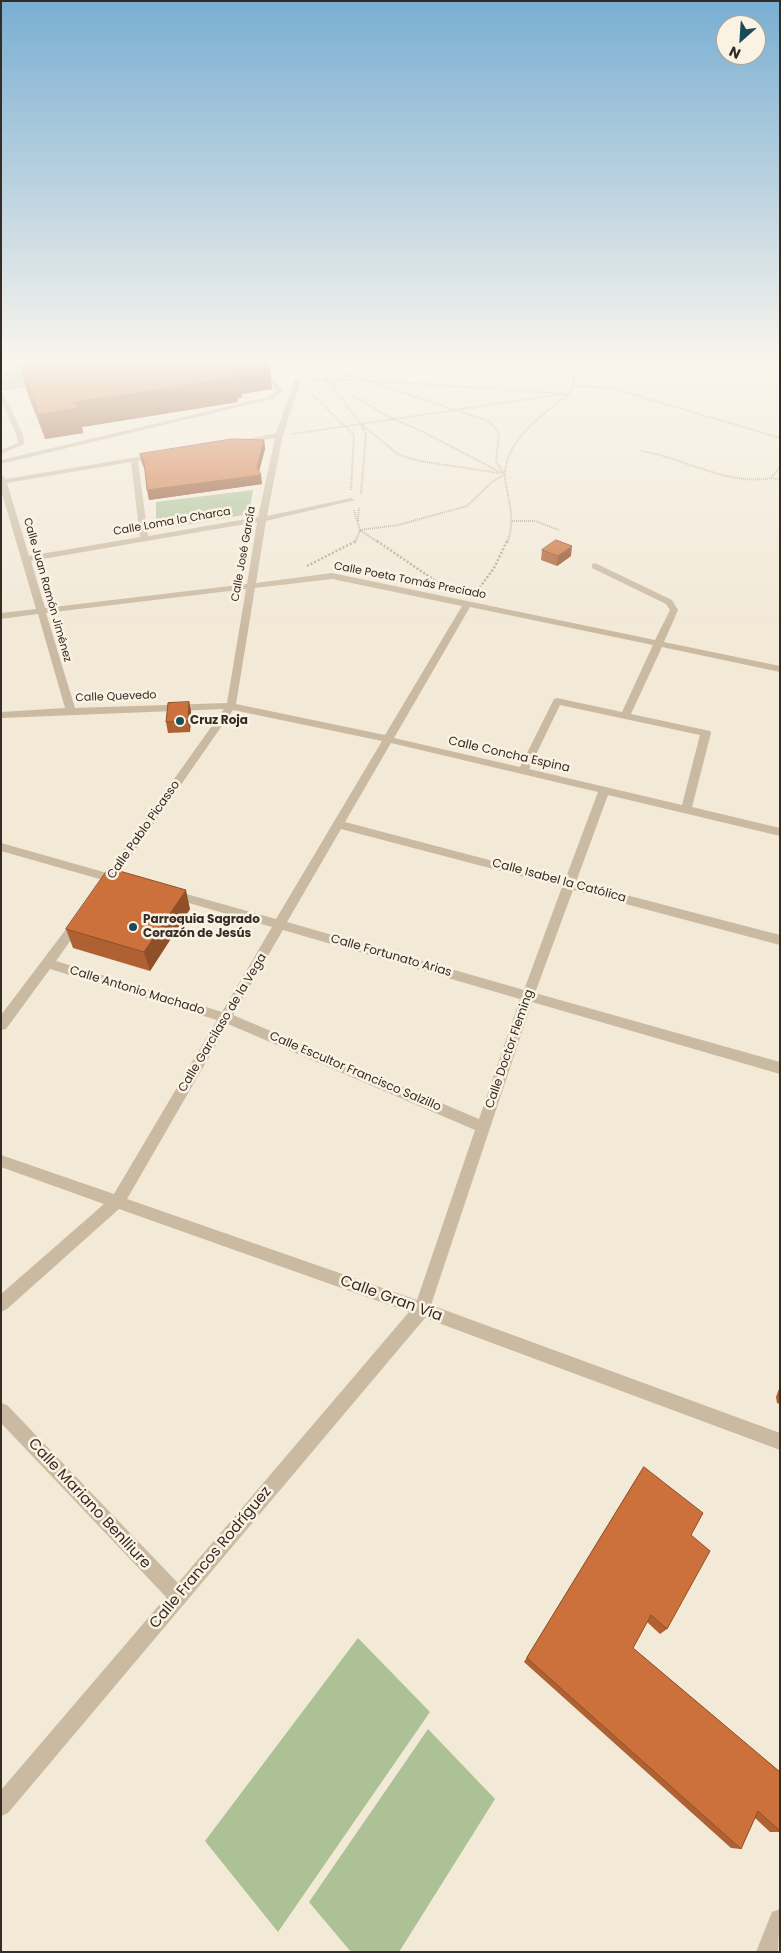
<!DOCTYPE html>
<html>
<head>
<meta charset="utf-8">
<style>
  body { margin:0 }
  #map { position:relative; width:781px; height:1953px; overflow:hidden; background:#f2e9d7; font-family:Poppins,sans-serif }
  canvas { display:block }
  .frame { position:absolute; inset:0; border:2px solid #342c25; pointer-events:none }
  .north { position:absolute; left:716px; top:15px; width:50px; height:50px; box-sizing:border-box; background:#faf2e3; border:1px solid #aba397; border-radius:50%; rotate:206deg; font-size:14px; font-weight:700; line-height:20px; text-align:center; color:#342c25 }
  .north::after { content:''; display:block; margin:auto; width:18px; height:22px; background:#194b58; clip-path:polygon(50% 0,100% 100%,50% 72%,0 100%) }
</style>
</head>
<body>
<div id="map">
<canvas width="781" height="1953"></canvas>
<div class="frame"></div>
<div class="north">N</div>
</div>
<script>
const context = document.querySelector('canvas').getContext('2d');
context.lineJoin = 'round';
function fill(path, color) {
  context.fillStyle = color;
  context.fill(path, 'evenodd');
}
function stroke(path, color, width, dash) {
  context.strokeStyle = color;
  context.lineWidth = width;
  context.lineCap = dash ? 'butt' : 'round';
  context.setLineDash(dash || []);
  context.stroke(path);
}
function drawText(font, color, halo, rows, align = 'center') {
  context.font = font + ' Poppins,sans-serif';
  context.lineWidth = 5;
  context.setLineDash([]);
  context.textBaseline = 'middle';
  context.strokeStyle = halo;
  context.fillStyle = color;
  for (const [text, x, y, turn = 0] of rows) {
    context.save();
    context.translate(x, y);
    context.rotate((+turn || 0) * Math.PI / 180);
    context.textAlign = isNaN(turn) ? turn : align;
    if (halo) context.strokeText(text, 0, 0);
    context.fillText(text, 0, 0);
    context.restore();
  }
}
fill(new Path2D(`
  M31,363l64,6 -94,18v-5z
  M253,490l-4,24 -93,16v-28z
  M358,1638l72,74 -152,220 -73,-91z
  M428,1729l67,70 -96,153h-48l-42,-50z`), '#adc196');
stroke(new Path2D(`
  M270,357l87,21
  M322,370l4,10 65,38 30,13 83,43
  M309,380h54l206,14c11,-15 1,-23 -7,-37
  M368,381l121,40 10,12 -3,28 8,13
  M328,382l33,42 5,11 -5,59
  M575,386l28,1 19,4 158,47
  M307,389l47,46 -3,56
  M361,424l38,31 20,6 80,12
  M293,434l270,-40
  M641,451c44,7 85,35 130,27l9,-11
  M771,478l9,2
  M354,510l6,20 19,13
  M358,521l1,-14
  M512,521h23l24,9
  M355,543l5,-13 38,-5 69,-19 25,-24 12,-7
  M507,543c8,-21 3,-37 -1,-58 -8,-41 35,-69 63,-91`), '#b6a48d', 2, [1, 1]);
stroke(new Path2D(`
  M377,541l66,45
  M307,566l49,-25
  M475,594l19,-26 13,-27`), '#b6a48d', 2.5, [2, 2]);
fill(new Path2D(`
  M29,359l34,3 3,2 -3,2 -36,-4 -1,-1z
  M262,370l6,2 15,19 -11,8 -271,65v-4l267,-63 9,-6 -13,-17 -4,-1v-2z
  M37,382l3,2 -1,1 -38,6v-4z
  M1,392l3,2 19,41 1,9 -23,10v-4l17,-7c-2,-18 -17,-32 -17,-51z`), '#cabaa2');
fill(new Path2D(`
  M30,357h8l-37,24v-5z
  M298,378l3,2 -18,55 -16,81 84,-18 4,2 -89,21 -10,62 76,-10 323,67 15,-30 -4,-6 -74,-36v-4l3,-1 77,37 6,10 -14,32 116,24v6l-118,-25 -31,67 79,17 1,2 -19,74 88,21v8l-172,-41 -32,87 204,53v10l-207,-55 -38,103 245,69v12l-248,-72 -101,303 349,128v17l-355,-132 -417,495 -7,3v-26l165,-193 -165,-174v-20l6,2 171,178 231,-271 -290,-103 -112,100 -6,3v-18l103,-90 -103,-37v-12l113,39 103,-174 -167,-51 -44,60 -5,1v-15l72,-95 4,-1 6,4 -27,38 166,51 50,-85 -104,-30 -2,-3 2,-3 4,-1 104,29 106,-178 -149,-31 -115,165 5,2 2,3 -2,3 -10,-1 -6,4 -4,-1 -2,-3 2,-2 -102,-29v-8l106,30 117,-164 -223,9v-6l64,-4 -27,-94 -37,5v-6l35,-4 -35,-119v-16l5,5 150,-25 4,2 -1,2 -21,3 10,75 110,-19 17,-79 -38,6 -4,-2 43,-9 19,-53zM131,462l9,75 -111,19 -22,-73zM257,522l-10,62 -202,24 -14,-47zM332,579l130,27 -77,129 -149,-31 19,-116zM246,589l-19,114 -152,5 -29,-95zM470,607l183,38 -31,67 -65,-14 -3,1 -34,68 -126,-29zM560,705l140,30 -18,70 -153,-36zM391,743l207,49 -33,88 -220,-58zM341,829l221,58 -38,103 -237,-68zM283,930l237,69 -41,120 -246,-104zM228,1024l247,106 -58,170 -290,-101z
  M780,1909l-2,43h-22l16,-40z`), '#cabaa2');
fill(new Path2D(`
  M49,357h41l1,2 81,1 100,29 -31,5 1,4h-4v4l-156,25 1,6 -38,6 -18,-47 -6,-24 30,-4z
  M264,440l1,9 -6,22 3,13 -113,16 -4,-30 -3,-6 -2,-10z
  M542,550l29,6 -14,10 -16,-6z
  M189,702l2,10 -1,20 -22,1 -2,-11z
  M190,909l-40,62 -77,-23 -7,-19z
  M780,1386v18l-3,-1 -1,-6z
  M644,1467l47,68 -24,94 -7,5 -13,-12 -14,26 147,124v60h-10l-15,-14 -14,31 -10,-1 -207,-186 114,-186z`), '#af6133');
fill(new Path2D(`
  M270,365l2,24 -31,5 1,4h-4v4l-156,25 1,6 -38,6 -6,-25 36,-12 158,-28 4,-4z
  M264,440l1,9 -7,26h3l1,9 -113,16 -2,-10 110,-23z
  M572,546l-1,10 -14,10 1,-10z
  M189,702l2,10 -1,20 -2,-11z
  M186,890l4,19 -40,62 -6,-19z`), '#8f4f29');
const building = new Path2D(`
  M54,357h36l1,2 7,-2h73l1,3 15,-3h78l5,8 -33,5 2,3 -6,1 2,4 -160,24 3,6 -39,6 -18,-46 31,-5 -1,-3z
  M232,439l32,1 -7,27 4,8 -114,15 -3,-28 -4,-8z
  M556,540l16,6 -14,10 -16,-6z
  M189,702l-1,19 -22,1 2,-19z
  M109,868l77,22 -42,62 -78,-23z
  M644,1467l59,46 -12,22 19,16 -43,78 -16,-14 -18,33 147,124v59l-22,-20 -17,38 -214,-191z`);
fill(building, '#cc713b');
stroke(building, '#8f4f29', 1);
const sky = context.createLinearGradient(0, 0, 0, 631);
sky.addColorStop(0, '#79aed2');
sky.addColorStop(0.57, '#f9f5ed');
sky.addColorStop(1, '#f9f5ed00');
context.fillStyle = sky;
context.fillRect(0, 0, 781, 631);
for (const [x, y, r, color] of [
  [180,721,5,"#194b58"],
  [133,927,5,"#194b58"]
]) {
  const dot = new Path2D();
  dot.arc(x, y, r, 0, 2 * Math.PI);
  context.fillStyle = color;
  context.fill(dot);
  stroke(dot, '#faf2e3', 2);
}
drawText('11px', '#342c25', '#faf2e3', [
  ["Calle Loma la Charca",172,522,-10],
  ["Calle José García",244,554,-80],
  ["Calle Poeta Tomás Preciado",410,581,11],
  ["Calle Juan Ramón Jiménez",47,590,74],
  ["Calle Quevedo",116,697,-2]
]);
drawText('bold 12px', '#342c25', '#faf2e3', [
  ["Cruz Roja",190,721],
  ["Parroquia Sagrado",143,920],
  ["Corazón de Jesús",143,934]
], 'left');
drawText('12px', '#342c25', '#faf2e3', [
  ["Calle Concha Espina",509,755,13],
  ["Calle Pablo Picasso",144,830,-55],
  ["Calle Isabel la Católica",559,881,15],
  ["Calle Fortunato Arias",391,956,16],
  ["Calle Antonio Machado",137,991,17],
  ["Calle Garcilaso de la Vega",223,1023,-59],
  ["Calle Doctor Fleming",510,1049,-71],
  ["Calle Escultor Francisco Salzillo",355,1072,23]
]);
drawText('15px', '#342c25', '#faf2e3', [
  ["Calle Gran Vía",391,1299,20],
  ["Calle Mariano Benlliure",89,1504,47],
  ["Calle Francos Rodríguez",211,1558,-50]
]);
</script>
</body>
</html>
